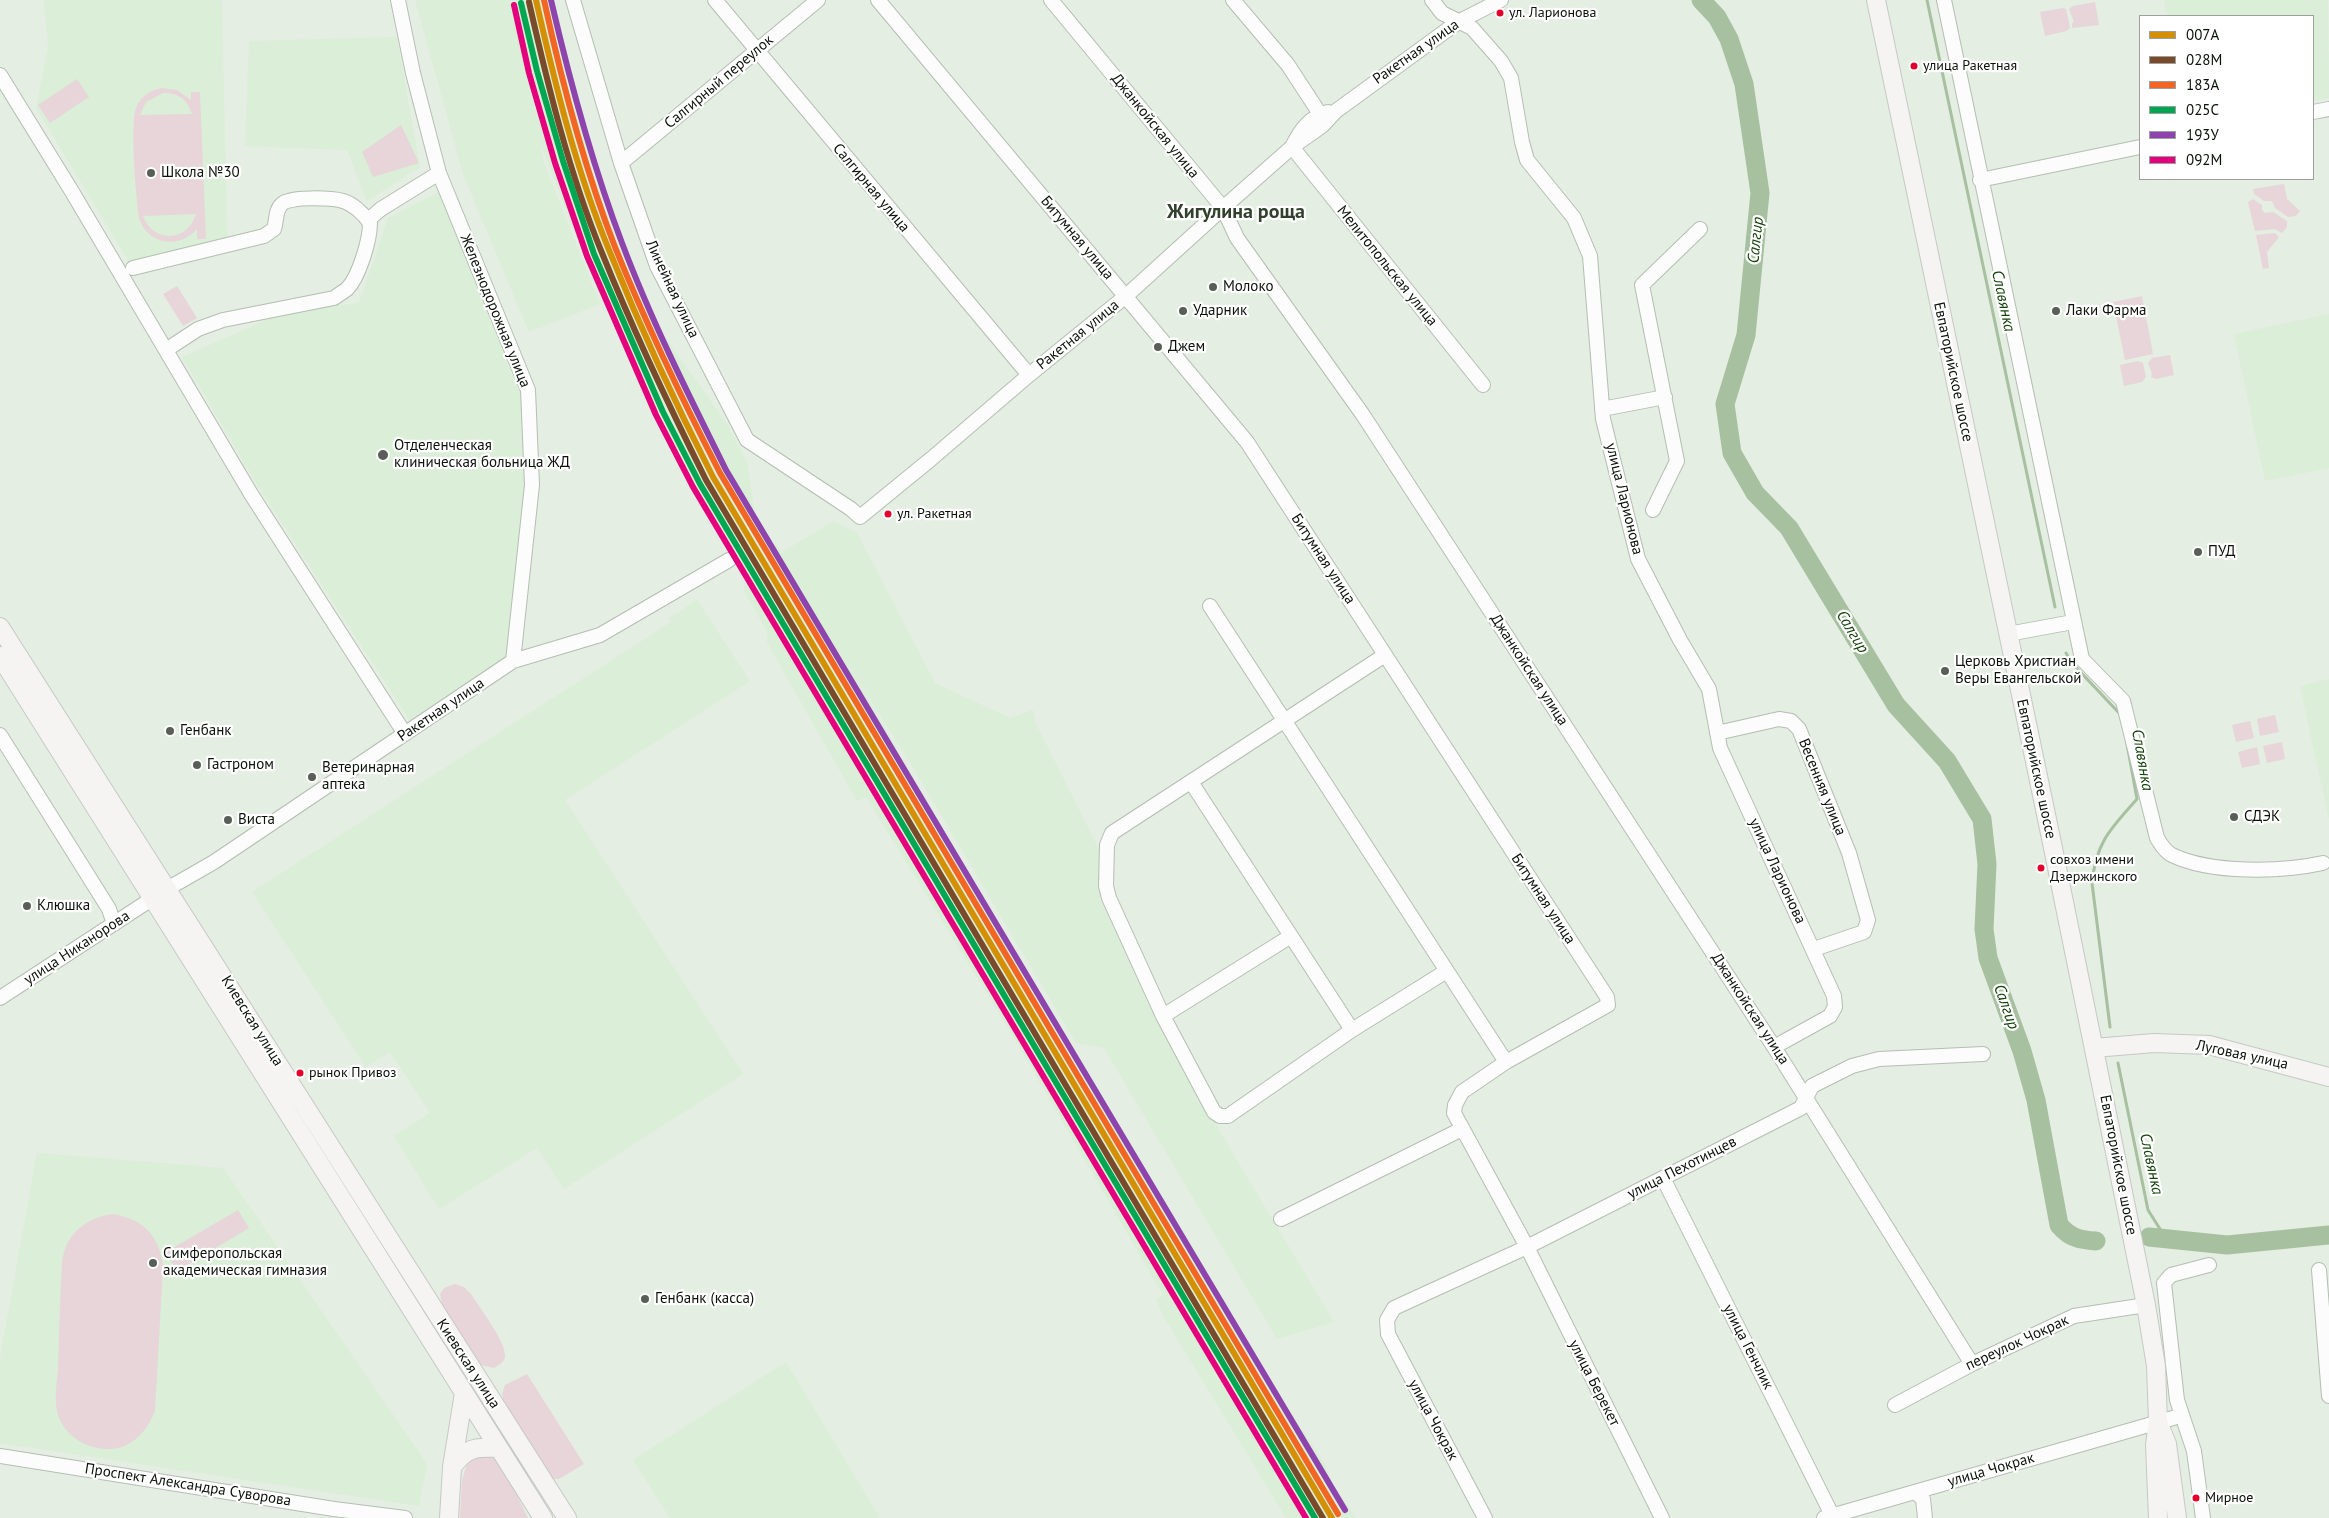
<!DOCTYPE html>
<html>
<head>
<meta charset="utf-8">
<style>
  body { margin:0 }
  #map { position:relative; width:2329px; height:1518px; overflow:hidden; background:#e4eee2; font-family:"PT Sans",sans-serif }
  canvas { display:block }
  .legend { position:absolute; left:2139px; top:15px; width:175px; height:165px; box-sizing:border-box; background:#fff; border:1px solid #9da09d; margin:0; padding:6px 9px; list-style:none; font-size:15px; color:#0b120a }
  .legend li { display:flex; align-items:center; gap:10px; height:25px }
  .legend b { width:25px; border:1px solid #9da09d }
</style>
</head>
<body>
<div id="map">
<canvas width="2329" height="1518"></canvas>
<ul class="legend">
<li><b style="height:6px;background:#d49002"></b>007А</li>
<li><b style="height:6px;background:#7a4b2a"></b>028М</li>
<li><b style="height:6px;background:#f26522"></b>183А</li>
<li><b style="height:6px;background:#00a651"></b>025С</li>
<li><b style="height:6px;background:#8e44ad"></b>193У</li>
<li><b style="height:6px;background:#e5007d"></b>092М</li>
</ul>
</div>
<script>
const context = document.querySelector('canvas').getContext('2d');
context.lineJoin = 'round';
function fill(path, color) {
  context.fillStyle = color;
  context.fill(path, 'evenodd');
}
function stroke(path, color, width, dash) {
  context.strokeStyle = color;
  context.lineWidth = width;
  context.lineCap = dash ? 'butt' : 'round';
  context.setLineDash(dash || []);
  context.stroke(path);
}
function drawText(font, color, halo, rows, align = 'center') {
  context.font = font + ' "PT Sans",sans-serif';
  context.lineWidth = 4.5;
  context.setLineDash([]);
  context.textBaseline = 'middle';
  context.strokeStyle = halo;
  context.fillStyle = color;
  for (const [text, x, y, turn = 0] of rows) {
    context.save();
    context.translate(x, y);
    context.rotate((+turn || 0) * Math.PI / 180);
    context.textAlign = isNaN(turn) ? turn : align;
    if (halo) context.strokeText(text, 0, 0);
    context.fillText(text, 0, 0);
    context.restore();
  }
}
fill(new Path2D(`
  M44,0h178l5,237 -98,25 -93,-154 12,-61z
  M415,0h91l2,6 -1,-6h38l31,115 8,13 10,49 46,125 85,119 22,41 10,64 25,26 52,-31 23,12 78,150 75,35 23,-8 3,14 63,125 1,51 83,170 151,252 -57,17 -173,-291 -28,-5 -164,-277 -64,-102 153,265 64,126 22,34 19,14 36,67 108,181 75,113 7,19 24,35h-70l-122,-201 -8,-18 7,-4 -155,-267 -142,-231 -9,4 -90,-159v-11l-24,-41 4,-9 -83,-156 -71,-144 -54,-141 5,23 56,141 -71,28 -66,-158z
  M2164,0h164l1,98 -16,3v-85h-146z
  M397,37l23,130 -53,34 -20,-51 -102,-4 4,-105z
  M441,191l82,199 2,98 -19,169 -94,67 -153,-236 -77,-131 100,-44 77,-10 29,-85z
  M2329,314v154l-64,13 -31,-147z
  M697,600l53,81 -185,119 178,274 -179,115 -27,-41 -98,61 -45,-73 36,-23 -40,-61 -24,15 -114,-175 419,-270 -2,-4z
  M2329,679v141l-29,-134z
  M37,1153l186,15 204,296 -8,42 -419,-63v-85z
  M786,1362l94,156h-210l-37,-58z`), '#dbeed8');
fill(new Path2D(`
  M2095,2l4,23 -27,3v-5l2,-1 -5,-13 4,-3z
  M2063,8l3,1 4,19 -4,3 -21,5 -5,-24z
  M77,79l12,18 -39,26 -12,-18z
  M162,88l15,2 14,10v-8h9l6,147h-9v-10c-18,20 -47,16 -57,-8 -4,-16 -10,-100 -4,-113 4,-11 14,-18 26,-20zM163,93c15,-1 25,7 29,21l-52,1 6,-13zM196,214c-8,28 -43,30 -53,2z
  M401,125l18,38 -46,14 -11,-25z
  M2284,184l3,15 13,12 -4,5 -8,1 -13,-9 -3,-7h-8l-10,-7 -1,-5z
  M2253,199l9,6v5l3,3 8,-1 14,9v6l-5,6 -7,-4 -20,2 -7,-29z
  M2275,233l4,4 -12,15 2,16 -6,1 -7,-34z
  M177,286l20,32 -14,8 -20,-32z
  M2142,296l11,58 -28,6 -12,-58z
  M2170,355l4,20 -18,4 -5,-2 1,-3 -4,-11 4,-5z
  M2138,361l5,2 3,14 -4,5 -18,4 -4,-21z
  M2275,715l4,17 -19,4 -3,-17z
  M2250,721l4,17 -18,4 -4,-17z
  M2282,742l3,17 -18,4 -4,-17z
  M2257,747l3,17 -18,4 -4,-16z
  M238,1210l11,18 -72,43 -11,-19z
  M113,1214c30,5 46,21 50,52l-8,145c-7,18 -22,37 -44,38 -24,1 -48,-13 -54,-38 -3,-13 0,-29 1,-42 1,-36 2,-71 4,-107 4,-28 23,-44 51,-48z
  M455,1284l9,3 7,7c8,13 36,49 34,63 -1,6 -7,8 -11,11l-13,-3 -38,-57 -3,-14 4,-6z
  M527,1374l57,90 -25,15h-8l-46,-72 -3,-13 3,-9z
  M480,1453h16l32,65h-68l2,-37 6,-21z`), '#e7d5d9');
stroke(new Path2D(`
  M1927,0l128,607
  M2066,653l5,9 49,52
  M2110,1027l-18,-144c4,-41 19,-55 45,-84l-10,-55
  M2118,1063l30,147 17,27`), '#a6c0a0', 3);
stroke(new Path2D(`
  M1701,0l16,17 12,22 15,45 16,109 -14,142 -21,69 7,49 23,40 34,35 107,177 51,56 35,58 5,45 -3,65 4,29 34,93 14,49 23,125c11,13 21,15 37,16
  M2149,1237l78,8 102,-10`), '#a6c0a0', 19);
const minor = new Path2D(`
  M398,0l15,73 26,100 89,217 4,95 -19,176
  M573,0l48,163 36,103 90,174 104,69 9,8 71,-58 98,-84 97,-79 97,-88 69,-61 30,-21 14,-15 122,-89 43,-22
  M715,0l314,375
  M878,0l369,442 360,555 1,8 -102,57 -44,30 -7,13 -1,8 73,134 135,271
  M1051,0l172,208 14,30 126,177 411,632 198,317
  M1233,0l55,65 32,49
  M1432,0l10,13 30,15 29,33 10,17 11,64 5,18 47,58 16,38 13,163 35,140 42,81 29,49 11,59 114,248 1,11 -5,9 -56,31
  M1944,0l138,659 41,42 34,137c4,6 7,13 15,17 39,19 110,17 151,8
  M0,75l71,115 180,304 154,240
  M2313,112l16,-3
  M1293,145c8,-16 17,-28 35,-33
  M1292,147l191,238
  M621,163l197,-163
  M1980,180l160,-33
  M368,220l13,-11 58,-36
  M133,268l131,-32 10,-7c3,-9 1,-19 8,-25 7,-8 50,-6 61,-3 10,3 21,13 27,22 0,17 -11,54 -23,66 -4,3 -9,6 -13,9l-111,22 -25,9 -32,21
  M1602,409l63,-12
  M1653,510l24,-49 -35,-176 58,-56
  M1210,606l296,456
  M2008,634l65,-12
  M1385,655l-273,178 -5,12 -1,41 3,12 54,118 51,96 6,4h8l124,-86 93,-58
  M1717,733l62,-14 12,2 8,8 50,124 19,67 -4,12 -50,17
  M0,735l109,174 5,15
  M1191,782l161,248
  M0,998l167,-109 47,-27 299,-201 87,-26 129,-75
  M1163,1016l128,-80
  M1663,1178l169,337
  M1281,1219l181,-90
  M2319,1270l10,126
  M1895,1405l77,-41 102,-48 72,-11
  M0,1456l334,53 71,9
  M1915,1492l8,7 2,19
  M1485,1518l-97,-184 -1,-14 7,-12 133,-61 274,-139 11,-22 40,-20 27,-7 104,-5
  M1824,1518l356,-102
  M2203,1518l-9,-67 -17,-51 -13,-117 7,-8 38,-10`);
const major = new Path2D(`
  M1876,0l177,848 93,457 10,61 2,56 -3,23 3,73
  M0,627l567,891
  M0,656l543,862
  M2094,1048l60,-5 55,2 120,32
  M2158,1422l9,22 10,74
  M452,1467c15,-20 23,-20 47,-19
  M449,1518l3,-51 12,-74`);
stroke(minor, '#b5beb3', 16);
stroke(major, '#c5c9c4', 20);
stroke(minor, '#fbfcfb', 14);
stroke(major, '#f5f4f3', 18);
stroke(new Path2D(`
  M536,0c19,84 40,170 73,250 31,77 66,153 104,227l619,1041`), '#d49002', 6);
stroke(new Path2D(`
  M529,2c19,84 40,171 73,251 31,77 67,153 104,227l617,1038`), '#7a4b2a', 6);
stroke(new Path2D(`
  M544,0c18,83 40,167 71,247 31,77 67,152 105,226l618,1041`), '#f26522', 6);
stroke(new Path2D(`
  M521,3l16,68 26,90 31,93 69,158 37,72 615,1034`), '#00a651', 6);
stroke(new Path2D(`
  M551,0c19,82 41,164 71,243 29,77 67,153 104,227l619,1040`), '#8e44ad', 6);
stroke(new Path2D(`
  M514,5l15,68 26,90 32,93 69,159 37,72 613,1031`), '#e5007d', 6);
for (const [x, y, r, color] of [
  [1500,13,4.5,"#e4002b"],
  [1914,66,4.5,"#e4002b"],
  [151,173,5,"#575f56"],
  [1213,287,5,"#575f56"],
  [1183,311,5,"#575f56"],
  [2056,311,5,"#575f56"],
  [1158,347,5,"#575f56"],
  [383,455,6,"#575f56"],
  [888,514,4.5,"#e4002b"],
  [2198,552,5,"#575f56"],
  [1945,671,5,"#575f56"],
  [170,731,5,"#575f56"],
  [197,765,5,"#575f56"],
  [312,777,5,"#575f56"],
  [2234,817,5,"#575f56"],
  [228,820,5,"#575f56"],
  [2041,868,4.5,"#e4002b"],
  [27,906,5,"#575f56"],
  [300,1073,4.5,"#e4002b"],
  [153,1263,5,"#575f56"],
  [645,1299,5,"#575f56"],
  [2196,1498,4.5,"#e4002b"]
]) {
  const dot = new Path2D();
  dot.arc(x, y, r, 0, 2 * Math.PI);
  context.fillStyle = color;
  context.fill(dot);
  stroke(dot, '#fff', 2);
}
drawText('14px', '#0b120a', '#fff', [
  ["ул. Ларионова",1509,13],
  ["улица Ракетная",1923,66],
  ["ул. Ракетная",897,514],
  ["совхоз имени",2050,860],
  ["Дзержинского",2050,877],
  ["рынок Привоз",309,1073],
  ["Мирное",2205,1498]
], 'left');
drawText('15px', '#0b120a', '#fff', [
  ["Ракетная улица",1416,52,-35],
  ["Салгирный переулок",719,82,-40],
  ["Джанкойская улица",1155,126,51],
  ["Салгирная улица",871,188,50],
  ["Битумная улица",1077,238,50],
  ["Мелитопольская улица",1387,266,51],
  ["Линейная улица",672,289,65],
  ["Железнодорожная улица",495,311,68],
  ["Ракетная улица",1078,335,-39],
  ["Евпаторийское шоссе",1953,372,78],
  ["улица Ларионова",1624,499,76],
  ["Битумная улица",1323,559,57],
  ["Джанкойская улица",1529,670,57],
  ["Ракетная улица",441,710,-34],
  ["Евпаторийское шоссе",2036,769,78],
  ["Весенняя улица",1822,787,68],
  ["улица Ларионова",1777,871,65],
  ["Битумная улица",1543,899,57],
  ["улица Никанорова",77,948,-33],
  ["Джанкойская улица",1750,1009,57],
  ["Киевская улица",252,1021,58],
  ["Луговая улица",2242,1055,12],
  ["Евпаторийское шоссе",2118,1165,79],
  ["улица Пехотинцев",1682,1168,-27],
  ["переулок Чокрак",2017,1343,-25],
  ["улица Генчлик",1748,1347,63],
  ["Киевская улица",468,1364,57],
  ["улица Берекет",1594,1383,63],
  ["улица Чокрак",1433,1420,62],
  ["улица Чокрак",1991,1470,-16],
  ["Проспект Александра Суворова",188,1485,9]
]);
drawText('15px', '#0b120a', '#fff', [
  ["Школа №30",161,173],
  ["Молоко",1223,287],
  ["Ударник",1193,311],
  ["Лаки Фарма",2066,311],
  ["Джем",1168,347],
  ["Отделенческая",394,446],
  ["клиническая больница ЖД",394,463],
  ["ПУД",2208,552],
  ["Церковь Христиан",1955,662],
  ["Веры Евангельской",1955,679],
  ["Генбанк",180,731],
  ["Гастроном",207,765],
  ["Ветеринарная",322,768],
  ["аптека",322,785],
  ["СДЭК",2244,817],
  ["Виста",238,820],
  ["Клюшка",37,906],
  ["Симферопольская",163,1254],
  ["академическая гимназия",163,1271],
  ["Генбанк (касса)",655,1299]
], 'left');
drawText('italic 16px', '#15430b', '#fff', [
  ["Салгир",1756,240,-84],
  ["Славянка",2003,301,78],
  ["Салгир",1852,632,59],
  ["Славянка",2142,760,80],
  ["Салгир",2006,1007,70],
  ["Славянка",2151,1164,78]
]);
drawText('bold 20px', '#31412d', '#fff', [
  ["Жигулина роща",1236,212]
]);
</script>
</body>
</html>
